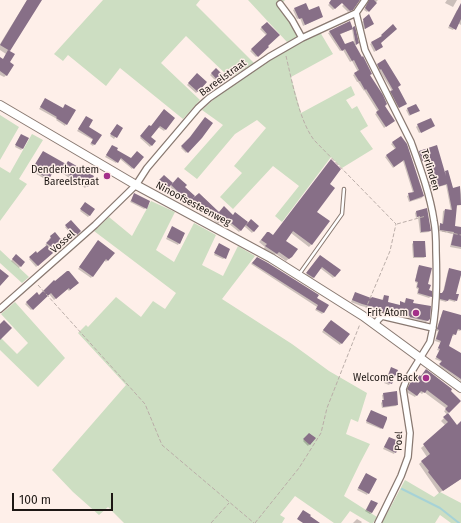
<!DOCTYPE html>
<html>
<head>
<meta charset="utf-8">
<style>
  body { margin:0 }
  #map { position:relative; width:461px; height:523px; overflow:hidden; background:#feefe9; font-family:"Fira Sans",sans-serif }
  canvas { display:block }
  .scale { position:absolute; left:12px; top:493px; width:101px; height:18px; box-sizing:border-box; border:2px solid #1d1714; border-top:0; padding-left:5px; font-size:12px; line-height:14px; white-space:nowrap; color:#1d1714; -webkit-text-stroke:3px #feefe9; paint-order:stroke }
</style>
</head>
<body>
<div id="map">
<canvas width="461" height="523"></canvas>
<div class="scale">100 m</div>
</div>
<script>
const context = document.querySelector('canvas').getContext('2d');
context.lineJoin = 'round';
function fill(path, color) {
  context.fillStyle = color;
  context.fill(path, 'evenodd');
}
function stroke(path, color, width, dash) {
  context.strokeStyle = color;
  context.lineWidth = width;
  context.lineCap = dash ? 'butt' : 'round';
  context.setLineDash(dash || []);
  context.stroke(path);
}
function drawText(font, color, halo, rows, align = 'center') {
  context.font = font + ' "Fira Sans",sans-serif';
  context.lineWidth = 3;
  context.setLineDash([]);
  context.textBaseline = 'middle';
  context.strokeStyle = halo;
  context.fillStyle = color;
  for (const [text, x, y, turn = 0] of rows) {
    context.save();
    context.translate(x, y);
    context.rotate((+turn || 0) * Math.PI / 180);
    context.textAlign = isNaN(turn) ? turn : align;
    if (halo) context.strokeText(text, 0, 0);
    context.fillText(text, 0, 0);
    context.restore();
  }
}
fill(new Path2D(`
  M103,0h97l-4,5 58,58 -24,15 -44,-42 -25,27 39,37 -17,19 -63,-51 -14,18 -38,-31 -5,6 -9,-7z
  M248,0h37l-6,6 11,15 9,15 -12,6z
  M320,32l13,22 -42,23 10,36 50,-27 4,9 -9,5 6,9 5,-3 11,20 -8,5 13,18 -31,19 -11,-11 -49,65 -7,-6 24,-30 -26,-20 -40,43 -13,-12 22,-24 -8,-7 32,-38 -9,-8 -22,14 -38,45 -13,-10 39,-44 -21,-15c7,-6 14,-13 21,-19 30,-23 64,-41 97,-59z
  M0,115l19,12 -19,33z
  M32,134l11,6 -24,39 8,5 -27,37v-54l10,6z
  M151,201l24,11 -19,38 18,12 20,-39 22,12 -14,30 21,11 15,-30 17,10 -33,43 70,45 37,27 38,22 -9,29 -7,-3 -5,15 24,10 -10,19 -16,33 33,21 -4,6h-3l-20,-12 -9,12h-7l-39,-27 -15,19 5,3 -3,5h-158l-16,-16 -9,8 -26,-23 -21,-22 74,-85 -48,-52 8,-8 2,2 28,-30 25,20 12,-16 12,8 11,-16 -82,-62 15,-14 23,19z
  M0,250l29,27 -7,6 -22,-20z
  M15,302l50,56 -27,29 -38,-37v-13l17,17 11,-11 -27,-29z
  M405,480l29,17 6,-5 21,11v20h-10l-11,-8 -5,8h-53z`), '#cddec2');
fill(new Path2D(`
  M27,0h14l-33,52 1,11 -2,12 -3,2 -4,-2v-17l3,2 3,-6 -6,-4v-6z
  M333,0h4l3,3 -7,7 -5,-5z
  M348,0h11l-7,9 -4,3 -6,-6z
  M367,0h11l-11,12 -3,-2 4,-8z
  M447,0h10l-4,7 -8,-4z
  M295,9l27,8 -19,9 -3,-8 -3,1 -4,-9z
  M457,10h4v15l-3,-2 -5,7 -5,-2z
  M369,16l2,9 -8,5 -1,-8z
  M349,22l3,7 1,-1 3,17h-2l30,61 8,16 -8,6 -9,-14 3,-2 -14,-22v1l-6,-9h-1l-4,-7 5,-3 -6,-11 -2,1 -7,-12 -3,1 -12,-18zM352,29l2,12 -9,4 -6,-10z
  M267,23l11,12 -11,11v1l-11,10 -6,-6 17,-15 -7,-7z
  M393,26l-13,17 2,4 -8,5 -4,-8 10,-7z
  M385,60l19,45 -7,3 -8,-15 3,-2 -13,-21h-1l-2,-4z
  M216,69l7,7 -6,6 -7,-7z
  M197,74l9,9 -10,10 -9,-8z
  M45,100l21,24 -1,2 -9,-6 1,-1 -18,-10z
  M408,109l9,3 -8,4 -3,-6z
  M174,118l-10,13 -6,-4 -8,11 5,3 -5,6 -10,-9 9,-12 2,1z
  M85,119l3,8 13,8 -8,11 -3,-2 3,-4 -16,-9z
  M418,125l16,1 -15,7 -3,-6z
  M116,127l6,1 -8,11 -4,-3z
  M20,136l2,13 -1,1 -6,-3z
  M201,137l-15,16 -5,-5 8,-9z
  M401,137l22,59 -1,2 -13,4 -2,-6 6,-3 -10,-32 -10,7 -8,-11 10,-8 -4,-5z
  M112,146l3,4 16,9 12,-2 -11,12 -12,-10 -4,4 -11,-6z
  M43,152l44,34 -2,2 -31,-20 -7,12 -16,-9z
  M419,152l25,22 4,-2 5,17 7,-1 1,7v10l-5,1 -2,21 7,1v21l-11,-2 3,-13 -14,-3v-5l2,-2 1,1 1,-14 2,-1 6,1 -5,-26 -16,4 -2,-5 5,-2 -7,-22 -5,2 -3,-9z
  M164,177l7,6 -7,8 -7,-7z
  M178,179l6,8 9,9 -6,7 -17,-16z
  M328,184l-12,28 12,9 -17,24 -2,2 -18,-14 -6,8 6,16 -5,4 -10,-7 -2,2 -11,-7 2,-2 -6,-5 5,-6 8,1z
  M199,194l20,19 14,3 2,-2 13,10 10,2 -6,7 -8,-7 -5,6 -16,-13 -5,5 -13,-12 -1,1 -13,-12z
  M133,196l13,12 -2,1 -14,-7z
  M84,205l6,10 -2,2 -8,-6z
  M426,209l4,22 -1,1 -9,1 -2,-16 -2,1 -1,-5 1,-1z
  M71,221l9,10 -7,6 -8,-10z
  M171,229l13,5 -6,11 -12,-6z
  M55,233l8,10 -9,8 -6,-4 4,6 -16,14 -7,-8 7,-6 1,1 10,-8 -2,-1 5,-5 -1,-1z
  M414,242l11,15 -1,1h-11l-1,-14z
  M97,243l16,10 -7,9 -2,-2 -13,18 -13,-9z
  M218,246l7,12 -2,1 -9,-4z
  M16,255l8,7 -5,6 -8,-7z
  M257,258l71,48 -5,7 -1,1 -7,-4 2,-3 -66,-43z
  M319,258l16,18 -2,2 -13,-10 -8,11 -6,-4z
  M420,266l11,30 -2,2 -12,-4 1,-5 -2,-1 1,-5 -2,-1 3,-15z
  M450,269l5,25 1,6 -1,2 -7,-2 -2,2 -7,-2v-5l3,-1 1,-2 5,-21z
  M78,282l-9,9 -2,-2 -13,11 -5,-6 -18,16 -6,-6 12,-10 2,2z
  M354,295l17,4 11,1 2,-4 2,7 13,3 2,-3h3l2,-4 23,20 -3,3 -41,-11 -2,2h-4l1,-3 -19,-4 -10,-4z
  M443,311l18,5v14l-1,1 -4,-1 -1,4 -2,2 -2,-1 -4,12 14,8v26l-22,-15 3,-4 -7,-3 5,-8 -3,-1 4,-7 -6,-2 3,-10h-2l6,-18z
  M329,322l19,12 -8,11 -18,-13z
  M391,368l5,7 -7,10 -5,-2 2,-5z
  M417,375l33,16 9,10 -12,13 9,13 5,-4v56l-22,14 -20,-29 8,-7 -6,-9 25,-22 -5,-5 6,-6 -3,-4 3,-2 -23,-17 -2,2 -3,-2 -4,5 -9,-5 5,-11z
  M384,394l13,11 -1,1 -14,2 -1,-5 2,-2 -1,-6z
  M370,413l12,15 -1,1 -15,-6z
  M309,434l5,4 -6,8 -5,-5z
  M388,439l7,13 -1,2 -11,-5z
  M365,475l3,18 -1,2 -10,-5z
  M370,502l2,11 -2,1 -5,-3z
  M357,519l5,3 -1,1h-8z`), '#0003');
stroke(new Path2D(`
  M402,489l38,19 19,15`), '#a6d2d6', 2);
fill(new Path2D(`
  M27,0h15l-32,51 -10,-6z
  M331,0h29l-7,10 -3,1 -8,-8 -7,6 -6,-6z
  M369,0h5l3,3 -8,9 -4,-4z
  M306,3l3,7 10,-4 4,11 -18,8 -3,-7 -3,1 -5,-11z
  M461,3v16l-5,11 -7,-4z
  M369,14l5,10 -9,5 -2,-10z
  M350,21l3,8v-2l2,-1 4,17 -3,2 -3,-16 -13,5 5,10 8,-3 9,16 1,-1 9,18 -2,1 13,20 4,9 -2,2 10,15 -9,6 -10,-15 3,-2 -13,-21 -1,1 -5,-9h-1l-5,-8 5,-3 -5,-10 -2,1 -7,-12 -3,2 -13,-20z
  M267,22l13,13 -12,11 1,1 -11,10 -7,-8 16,-15 -6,-7z
  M393,24l4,5 -16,14 2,4 -7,4 -5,-9 11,-6 -1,-1z
  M8,50l7,4 -5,8 4,3 -7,11 -7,-5v-14l3,2z
  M385,59l16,26 -3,2 9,17 -8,4 -9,-17 3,-1 -12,-21 -1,1 -3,-6z
  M216,68l8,8 -5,6 -8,-9z
  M197,73l10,9 -9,10 -10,-9z
  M45,98l18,10 2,-4 11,6 -9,15 -11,-7 1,-1 -17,-10z
  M416,104l4,7 -10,4 -3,-7z
  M164,109l11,9 -9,12 -6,-4 -9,11 5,4 -4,5 -12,-10 9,-11 2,1z
  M86,116l7,4 -4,7 13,8 -7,10 -4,-2 2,-4 -15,-10z
  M205,117l8,6 -11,15 -14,15 -7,-7 9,-9z
  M431,118l4,8 -14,7 -4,-9z
  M117,124l6,4 -6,10 -7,-4z
  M21,134l8,4 -6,11 -8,-4z
  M401,136l6,8 17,52 -14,5 -2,-8 6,-1 -10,-32 -10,7 -8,-12 10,-7 -4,-6z
  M112,145l6,3 -1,2 14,8 6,-7 7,6 -10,12 -13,-11 -3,5 -12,-8z
  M437,145l9,31 -1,-5 3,-1 5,18 7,-2 1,19h-4l-2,21 6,1v20l-10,-2 3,-13 -14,-2v-7l3,1 2,-15 7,1 -5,-26 -16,5 -2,-7 5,-1 -7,-22 -5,2 -3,-10z
  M43,151l23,13 2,-3 26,15 -6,11 -32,-20 -7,12 -17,-10z
  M331,159l10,10 -11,15 5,4 -18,24 13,9 -18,24 -19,-14 -7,10 12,8 -6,8 -3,2 -10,-7 -2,2 -12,-8 2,-2 -6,-4 6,-8h2l4,3z
  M164,175l9,8 -7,7 -9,-8z
  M178,177l9,8 -2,2 10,9 -6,6 -18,-17z
  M134,193l16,8 -3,8 -16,-8z
  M199,193l20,19 5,-6 9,9 2,-3 13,10 -7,9 -16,-13 -4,5 -14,-11 -1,1 -14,-14z
  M85,202l10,7 -5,7 -10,-7z
  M427,208l4,23 -10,1 -1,-16 -3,1 -1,-6z
  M251,219l8,7 -5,6 -8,-7z
  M71,220l10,11 -6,6 -10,-12z
  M172,226l13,7 -5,11 -13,-7z
  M55,232l9,11 -8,7 -10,-7 5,-5 -1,-2z
  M98,240l17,13 -7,8 -2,-2 -13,18 -14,-10z
  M413,241h12l1,16h-12z
  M219,243l11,6 -4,10 -12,-6z
  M47,245l6,8 -15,13 -9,-9 7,-6 1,2z
  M16,254l9,8 -4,5 -9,-8z
  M320,255l21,15 -6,7 -13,-10 -8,11 -8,-5z
  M257,257l11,6 51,32 -2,3 12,7 -5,8 -8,-4 2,-4 -66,-42z
  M419,265l13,3 -4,16 3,1 -2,5 3,1v6l-14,-4 1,-5 -2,-1 1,-5 -3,-1z
  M449,268l12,3v4l-5,19h3l-2,7 -8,-2 -1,2 -8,-2v-6h2l2,-3z
  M0,269l9,7 -9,10z
  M67,271h2l10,12 -9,7 -1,-2 -13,11 -5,-6 -18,17 -7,-8 11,-10 2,3 15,-15 1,1z
  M355,292l16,6 1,-1 11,3 1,-5 5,1 -1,6 12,3v-4l5,2 1,-5 8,2 -1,3 18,3 -1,13 -2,2 -18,-4v-1l-24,-6 -1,2h-5l1,-3 -19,-5 -10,-4z
  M443,310l18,5v15l-3,-1 -2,6 -3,-1 -4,12 12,7v26l-22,-15 3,-3 -6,-4 4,-8 -2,-1 3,-7 -5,-2 3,-9 -2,-1z
  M4,320l8,8 -12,12v-16z
  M331,320l19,14 -8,10 -19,-14z
  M391,367l7,3 -2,5h-1l-3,9 -8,-3 3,-6 1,1z
  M426,369l26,20 -1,2 10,10 -12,12 -4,-4 3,-3 -21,-16 -2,3 -4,-2 -4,5 -10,-7 6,-11 4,-4 4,2z
  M397,391l1,14 -15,2 -1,-7h2l-1,-7z
  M371,410l16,7v2l-4,10 -17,-8z
  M448,413l9,12 4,-4v58l-18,12 -15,-19 1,-1 -8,-10 9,-7 -7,-10 25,-22 -5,-5z
  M309,433l7,5 -6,7 -7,-6z
  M389,437l12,5 -5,11 -12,-6z
  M366,473l11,6 -8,15 -11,-6z
  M371,500l7,3 -6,10 -6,-3z
  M303,510l8,5 -1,1 10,7h-17l-6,-4z`), '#876f87');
const lane = new Path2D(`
  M300,273l42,-59 2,-25`);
const street = new Path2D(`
  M365,0l-9,13 9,37 46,92c9,25 19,52 23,79 2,10 2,20 2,30 1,31 1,62 -6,91l-24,39 -3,8 7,44 -2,24 -7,19 -23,47
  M280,4l12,16 10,18
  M0,309l95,-84 41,-40 11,-17 51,-60 11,-10 60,-41 33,-19 54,-25
  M375,325l3,-5 4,-4 51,12`);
const secondary = new Path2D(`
  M0,105l136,80 135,73 92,58 98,72`);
stroke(lane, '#897971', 4.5);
stroke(street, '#897971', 8);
stroke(secondary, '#897971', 10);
stroke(new Path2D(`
  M286,56c6,25 13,64 28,84l82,84 -6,27 -24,57
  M397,224l29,-8
  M442,231l19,4
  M38,285l107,119 17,41 92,78
  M211,523l18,-20
  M255,523l44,-55 22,-35 6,-25 33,-84`), '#baada8', 1, [4, 2]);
stroke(lane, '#fff', 2.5);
stroke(street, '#fff', 5.5);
stroke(secondary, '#fff', 8);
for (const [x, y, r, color] of [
  [107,176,4,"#a4308a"],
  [416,313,4,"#a4308a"],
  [426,378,4,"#a4308a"]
]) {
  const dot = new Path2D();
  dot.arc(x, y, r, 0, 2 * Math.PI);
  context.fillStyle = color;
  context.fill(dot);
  stroke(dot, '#feefe9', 1.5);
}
drawText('10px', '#1d1714', '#feefe9', [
  ["Bareelstraat",223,78,-36],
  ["Terlinden",430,170,73],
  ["Ninoofsesteenweg",193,204,28],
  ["Vossel",63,242,-42],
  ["Poel",399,441,-88]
]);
drawText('10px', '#1d1714', '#feefe9', [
  ["Denderhoutem",99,170],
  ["Bareelstraat",99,182],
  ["Frit Atom",408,313],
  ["Welcome Back",418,378]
], 'right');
</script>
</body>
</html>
